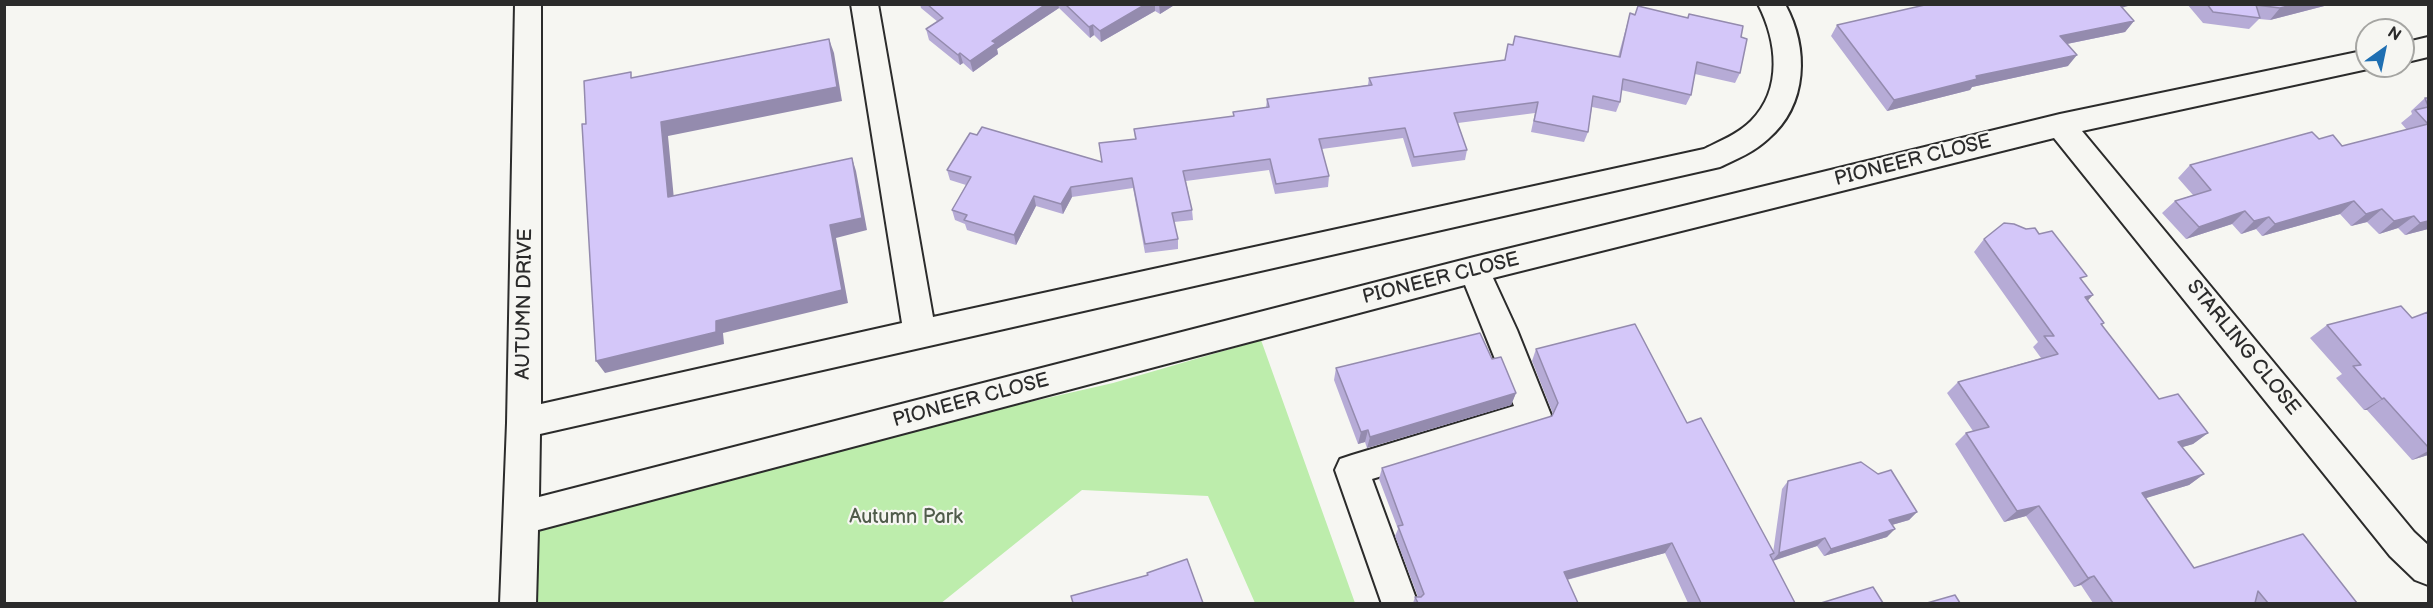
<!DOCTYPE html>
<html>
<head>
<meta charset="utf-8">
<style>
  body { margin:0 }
  #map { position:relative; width:2433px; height:608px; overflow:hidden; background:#f6f6f2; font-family:"Balsamiq Sans",sans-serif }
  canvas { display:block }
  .frame { position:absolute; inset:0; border:6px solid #2b2b2b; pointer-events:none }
  .north { position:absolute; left:2355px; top:18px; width:60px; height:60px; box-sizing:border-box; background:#f6f6f2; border:2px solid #a5a5a2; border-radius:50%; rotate:33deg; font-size:16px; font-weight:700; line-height:24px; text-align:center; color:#2b2b2b }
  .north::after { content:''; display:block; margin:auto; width:21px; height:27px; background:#1f6fb2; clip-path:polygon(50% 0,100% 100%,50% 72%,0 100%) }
</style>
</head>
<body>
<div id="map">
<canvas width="2433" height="608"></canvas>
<div class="frame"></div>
<div class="north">N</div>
</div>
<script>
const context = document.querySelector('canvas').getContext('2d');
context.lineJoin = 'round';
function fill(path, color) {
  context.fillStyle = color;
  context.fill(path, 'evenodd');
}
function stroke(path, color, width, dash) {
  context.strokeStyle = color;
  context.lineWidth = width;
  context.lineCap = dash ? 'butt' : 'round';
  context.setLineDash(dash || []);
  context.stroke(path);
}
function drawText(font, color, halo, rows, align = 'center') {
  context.font = font + ' "Balsamiq Sans",sans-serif';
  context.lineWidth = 4.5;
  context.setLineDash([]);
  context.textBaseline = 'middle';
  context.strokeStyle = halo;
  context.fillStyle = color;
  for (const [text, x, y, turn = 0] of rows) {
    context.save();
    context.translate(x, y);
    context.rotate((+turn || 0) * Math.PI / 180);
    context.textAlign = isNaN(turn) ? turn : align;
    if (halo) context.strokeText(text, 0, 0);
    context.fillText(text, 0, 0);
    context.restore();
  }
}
fill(new Path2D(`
  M1261,340l94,263h-100l-47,-107 -126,-6 -142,114 -412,-1 -7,-85 592,-135z`), '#bdedac');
const minor = new Path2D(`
  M515,4h26v400l361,-81 -51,-319h27l55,313 771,-168c16,-8 34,-15 47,-28 32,-32 26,-80 7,-117h27c24,44 23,101 -17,135 -14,13 -31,20 -48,28l-1180,267 -1,63 935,-240 586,-143 307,-64v16l10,1 -295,64 332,401 14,13v40l-13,-5 -25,-24 -336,-418 -561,140 24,52 34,85 -5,10 -12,5 -162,49 46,125h-36l-47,-134 5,-11 12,-4 162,-49 -49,-121 -927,245 -2,74h-36l7,-181z
  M2428,37v20l-25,6v-20z`);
stroke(minor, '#2b2b2b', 4);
fill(minor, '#f6f6f2');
fill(new Path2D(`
  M920,4h256l-16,10 -5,-3 -54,31 -7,-7 -4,3 -31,-30 -62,41 1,5 -25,18 -10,-9 -3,2 -31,-25 -3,-11 12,-7 -17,-14z
  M2187,4h145l-62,16 -11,-1 -10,10 -46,-6z
  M1638,6l49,12 2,-4 52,23 -1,36 -5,10 -40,-9 -4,21 -5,10 -65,-15 -1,12 -4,10 -24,-5 -4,25 -4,10 -53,-10 4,-19 -77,10 9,27 -2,10 -53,7 -9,-29 -81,11 7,27 -1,11 -53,7 -6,-24 -83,11 6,29 1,10 -19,2 4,17v10l-33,4 -12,-65 -61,9 -9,17 -27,-8 -20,39 -49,-15 -2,-6 -10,-4 -3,-10 14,-25 -16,-5 -3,-10 30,-35 125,27 -3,-19 36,-4 -1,-10 99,-12v-5l33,-4 1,-9 101,-14 1,-7 135,-18 9,-15 105,12 12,-44 5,1z
  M2122,8l12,13 -9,11 -58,12 1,22 -96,21 -2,3 -83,21 -56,-75 6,-11z
  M2425,98h3v131l-23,6 -7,-7 -19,6 -12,-12 -16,4 -11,-12 -78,22 -6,-7 -15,5 -9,-10 -46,15 -24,-26 13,-12 18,-6 -15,-17 12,-13 129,-26 23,7 65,-16 -6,-7 11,-9 -1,-3z
  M2026,229l13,5 43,47 6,20 16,22 -2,2 57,74 49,34 -15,11 -11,3 22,27 -15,11 -44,13 49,70 163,35h-264l-12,-18 -7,2 -48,-71 -22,6 -49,-78 11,-11 7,-2 -26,-38 11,-11 83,-24 -8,-11 5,-5 -64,-90 10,-13z
  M2428,312v143l-16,5 -45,-50h-3l-28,-32 6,-4 -32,-36 17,-13 85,-7z
  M1536,349l151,74 86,130 9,-64 6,-8 129,31 -8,8 -17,5 -5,12 -63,19 -7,-10 -44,15 22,42h-107l-23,-50 -98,27 11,23h-165l2,-6h3l-23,-61 3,-7 -19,-50 3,-11 170,-52 1,-2 -21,-53z
  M1492,359l24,34 -5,12 -144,43 -2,-6 -7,2 -24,-64 2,-12z`), '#b6abd6');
fill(new Path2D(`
  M1046,4h12l1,4 -62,41 1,5 -25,18 -3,-11 22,-20z
  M1146,4h9v7l-54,31 -1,-11z
  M1159,4h17l-16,10z
  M2112,4h23l-28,8z
  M2296,4h36l-62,16 10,-12z
  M2134,21l-9,11 -73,15 8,-11z
  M1093,25l1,10 -4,3 -1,-11z
  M829,39l5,14 8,48 -174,35 7,74 -7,-13 -7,-75z
  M960,53l3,10 -3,2 -2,-10z
  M2077,55l-9,11 -96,21 -2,3 -83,21 7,-11 82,-24z
  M852,158l4,13 11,59 -31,8 12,65 -125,30 1,11 -119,29 -9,-12 120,-40z
  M1071,187l1,10 -9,17 -2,-10z
  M1034,196l2,10 -20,39 -2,-10z
  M2354,201l-14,13 -78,22 13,-12z
  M2382,209l-15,13 -16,4 15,-12z
  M2245,211l-13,13 -46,15 13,-12z
  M2414,216l-16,12 -19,6 15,-13z
  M2269,217l-13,12 -15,5 13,-13z
  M2428,221v8l-23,6 15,-12z
  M2093,295l-12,13 4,-11z
  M1516,393l-5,12 -144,43 3,-11z
  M2384,398l-17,12h-3l18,-11z
  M1368,430l-3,12 -7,2 3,-12z
  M2208,433l-15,11 -30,9 15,-11z
  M2428,451v4l-16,5z
  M2204,474l-15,11 -62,19 15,-11z
  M2039,506l-13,10 -22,6 13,-11z
  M1917,512l-8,8 -28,8 8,-8z
  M1895,529l-8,8 -63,19 7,-7z
  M1825,538l-8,8 -45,15 7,-8z
  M1672,543l-7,10 -107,29 6,-10z
  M2094,576l-13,9 -7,2 14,-9z`), '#948bae');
const building = new Path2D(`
  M927,4h119l-54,37 4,2 -26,18 -10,-8 -2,2 -32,-26 17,-11z
  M1065,4h81l-46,27 -7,-6 -4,2z
  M1929,4h190l15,17 -74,15 17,19 -101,21 1,3 -83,21 -57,-75z
  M2207,4h89l-16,4 -24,-3 4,13 -47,-6z
  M1638,6l50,12 1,-4 54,12 -2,11 6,2 -7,34 -43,-11 -6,33 -68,-16 -3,23 -27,-6 -5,36 -54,-11 4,-19 -84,11 13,37 -53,7 -9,-29 -86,11 10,37 -53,8 -6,-25 -87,12 9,39 -20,3 6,26 -33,5 -13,-66 -61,9 -10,17 -27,-8 -20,39 -50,-15 3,-5 -15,-5 19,-33 -24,-7 23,-37 7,2 5,-8 120,35 -3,-19 37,-4 -2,-10 100,-13 -1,-4 36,-5 -2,-8 105,-14 -3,-7 136,-18 3,-16 5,1 2,-9 105,21 10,-44 5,2z
  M829,39l8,48 -176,35 7,75 184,-39 10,60 -32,7 12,65 -126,31v11l-120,29 -14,-237h4l-2,-43 47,-9v6z
  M2425,98h3v8z
  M2428,107v17l-13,-14z
  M2428,124v97l-8,2 -6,-7 -20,5 -12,-12 -16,5 -12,-13 -79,23 -6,-7 -15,4 -9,-10 -46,16 -24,-26 36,-11 -21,-25 122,-33 7,7 14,-4 9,11z
  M2004,223l10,1 12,5 9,-1 4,6 13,-3 35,45 -7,2 13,17 -8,2 19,26 -3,1 58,75 19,-5 30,39 -30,9 26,32 -62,19 52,75 109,-34 54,69h-89l-10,-12 -3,12h-142l-19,-27 -6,2 -49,-72 -22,5 -51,-78 23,-6 -31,-45 100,-28 -14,-18h10l-70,-97z
  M2401,306l11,12 16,-6v135l-44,-49 -2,1 -29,-33 8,-1 -34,-40z
  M1635,324l52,99 14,-5 73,135 -4,2 25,48h-94l-29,-60 -108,29 14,31h-160l-3,-6h6l3,-3 -26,-68 5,-1 -21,-57 170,-52 6,-13 -22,-54z
  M1480,333l12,26 9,-2 15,36 -146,44 -2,-7 -7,2 -25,-64z
  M1861,462l17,12 13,-4 26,42 -28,8 6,9 -64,20 -6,-11 -46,15 9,-72z
  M1187,559l16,44h-130l-2,-7 77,-21 -1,-2z
  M1873,587l10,16h-62z
  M1955,595l5,8h-33z`);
fill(building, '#d4c7f9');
stroke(building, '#948bae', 1.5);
drawText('20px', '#2b2b2b', '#f6f6f2', [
  ["PIONEER CLOSE",1913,161,-14],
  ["PIONEER CLOSE",1441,279,-14],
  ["AUTUMN DRIVE",525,304,-89],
  ["STARLING CLOSE",2243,348,51],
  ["PIONEER CLOSE",971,401,-15]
]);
drawText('20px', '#505c4b', '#f6f6f2', [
  ["Autumn Park",906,518]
]);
</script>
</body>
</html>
